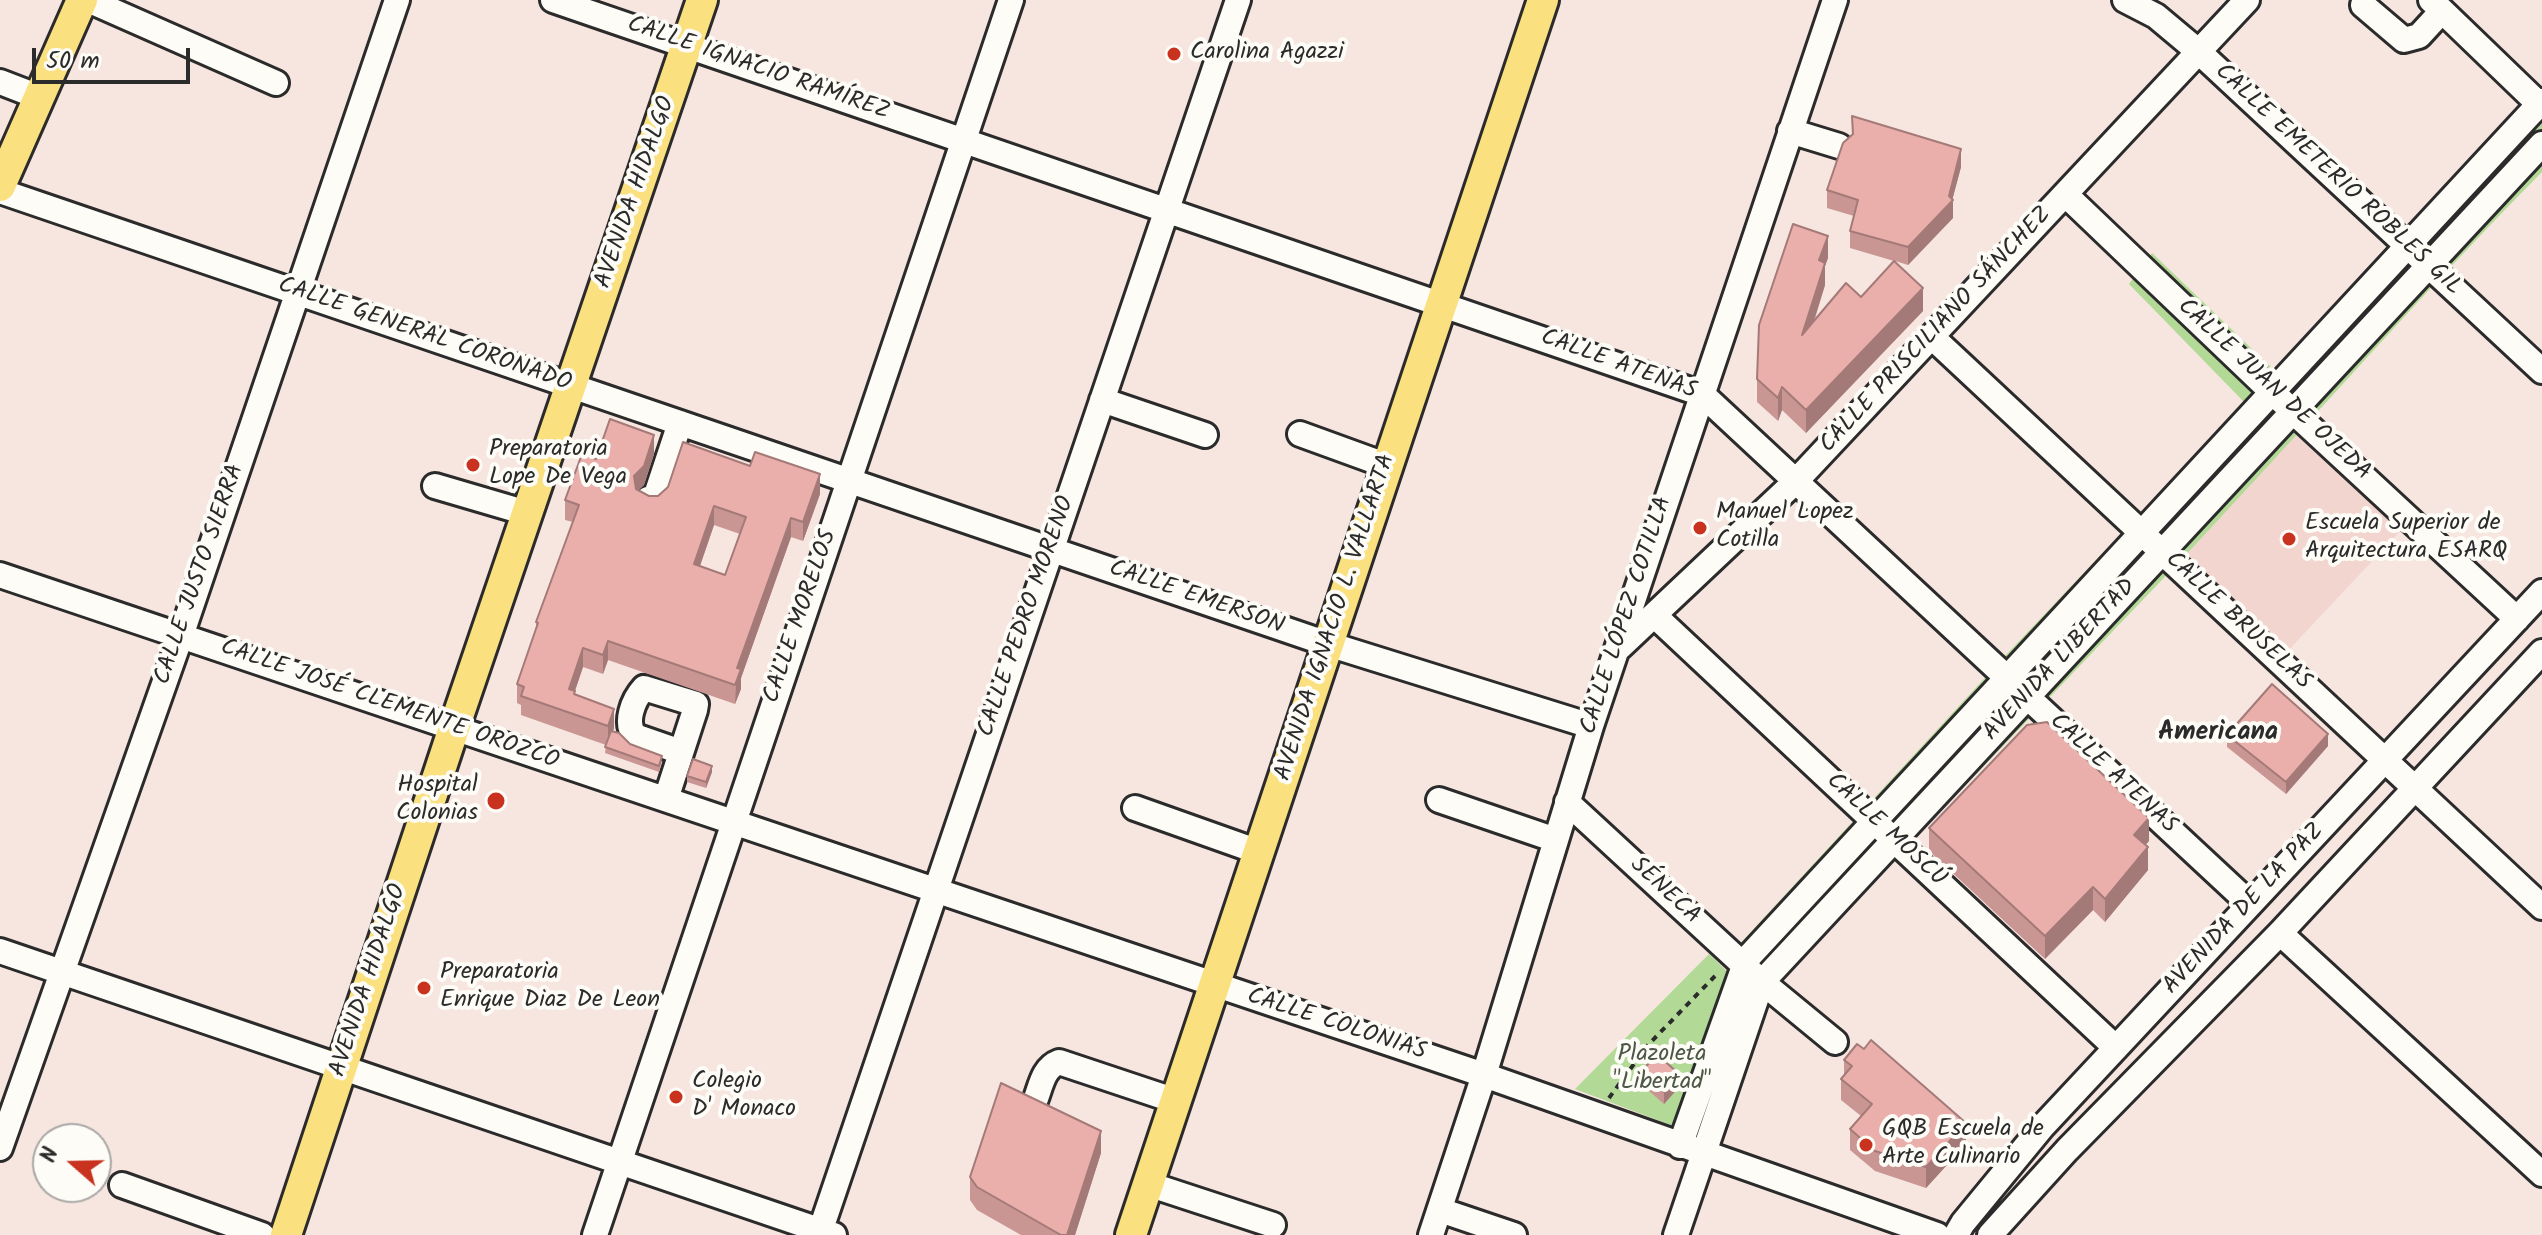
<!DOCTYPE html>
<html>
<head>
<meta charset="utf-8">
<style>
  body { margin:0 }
  #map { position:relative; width:2542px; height:1235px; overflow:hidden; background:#f7e5e0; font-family:Kalam,sans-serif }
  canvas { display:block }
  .north { position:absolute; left:32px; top:1123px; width:80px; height:80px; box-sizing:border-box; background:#fdfcf7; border:2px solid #a9a8a5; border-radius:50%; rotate:290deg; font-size:22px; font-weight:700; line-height:32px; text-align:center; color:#2b2b2b }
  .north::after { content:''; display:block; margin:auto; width:28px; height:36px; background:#c8321e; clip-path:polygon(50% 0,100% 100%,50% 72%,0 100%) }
  .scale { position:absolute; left:32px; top:48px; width:158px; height:36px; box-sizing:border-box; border:4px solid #2b2b2b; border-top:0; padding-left:10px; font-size:24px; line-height:28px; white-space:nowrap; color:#2b2b2b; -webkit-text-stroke:6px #fdfcf7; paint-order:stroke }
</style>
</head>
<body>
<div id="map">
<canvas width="2542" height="1235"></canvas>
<div class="north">N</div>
<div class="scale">50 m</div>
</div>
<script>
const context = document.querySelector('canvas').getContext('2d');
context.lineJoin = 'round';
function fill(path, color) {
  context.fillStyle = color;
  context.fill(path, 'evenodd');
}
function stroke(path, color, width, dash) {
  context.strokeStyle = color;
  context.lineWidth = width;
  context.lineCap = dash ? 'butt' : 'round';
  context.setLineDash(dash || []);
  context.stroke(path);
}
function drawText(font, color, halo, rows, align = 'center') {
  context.font = font + ' Kalam,sans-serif';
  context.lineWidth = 8;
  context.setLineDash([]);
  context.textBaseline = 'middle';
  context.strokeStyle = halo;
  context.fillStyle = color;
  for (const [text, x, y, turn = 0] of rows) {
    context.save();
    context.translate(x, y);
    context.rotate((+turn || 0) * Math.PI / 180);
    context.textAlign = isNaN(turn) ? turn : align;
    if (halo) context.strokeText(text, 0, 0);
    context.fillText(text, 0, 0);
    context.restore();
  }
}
fill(new Path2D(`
  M2293,422l112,104 -121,129 -111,-104z`), '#f3d5d0');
fill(new Path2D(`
  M2542,87v85c-132,133 -254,276 -384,412 -127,133 -255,265 -379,401l-42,-38 268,-291 240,-253 -116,-119 23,-31 123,118z
  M1709,954l26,25 -43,154 -117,-44z`), '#b2da96');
const minor = new Path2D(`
  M88,0l188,83
  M553,0l1149,394 548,510
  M2125,0l31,16 43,36 343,319
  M2431,0l111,107
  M2363,5l41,35 15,-4 23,-25
  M0,82l39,15
  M1790,131l49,15
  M0,191l1328,453 263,82
  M2066,195l206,197 245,227
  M1932,337l610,570
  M1102,400l103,35
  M1300,434l88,32
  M435,486l92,27
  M648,499l6,2 26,-78
  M0,575l1484,500 453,160
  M1654,615l462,433
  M1620,647l176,-166 451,-481
  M666,799l29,-89 1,-6 -52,-16c-11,12 -20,35 -9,48l46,16
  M1439,800l117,40
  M1567,802l195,180 73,60
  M1135,808l124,44
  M2280,933l262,241
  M0,951l834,284
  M1742,964l800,-863
  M1035,1101c6,-15 8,-33 24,-39l117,39
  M1680,1146l64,-180
  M0,1148l181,-512 216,-636
  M1148,1184l125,41
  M122,1185l140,50
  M1440,1210l74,25
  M595,1235l416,-1235
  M819,1235l419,-1235
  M1431,1235l53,-160 107,-349 244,-726
  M1676,1235l86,-253 780,-838
  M1956,1235l7,-12 79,-96 500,-535
  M1990,1235l77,-85 213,-217 262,-281`);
const major = new Path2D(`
  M0,186l82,-186
  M286,1235l168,-507 248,-728
  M1131,1235l412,-1235`);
stroke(minor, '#2b2b2b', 30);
stroke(major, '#2b2b2b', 36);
stroke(new Path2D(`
  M1609,1098l39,-53 68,-70`), '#2b2b2b', 4, [6, 6]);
stroke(minor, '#fdfcf7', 24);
stroke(major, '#fbe080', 30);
fill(new Path2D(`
  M1852,116l109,51 -9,33 1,18 -45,47 -13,-4 28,50 -117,122 -24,-23 -4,11 -21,-19v-23l71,-121 -3,8v19l-11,37 47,-25 33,-36 -44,-13v-17l4,-15 -27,-8v-18l25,-55z
  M654,454l-10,31 -6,5 11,6 171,-2 -17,47 -12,-4 -50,141v11l-6,15 -127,-44 -5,14 -20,-7 -8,24v3l39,34 -1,3 17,13 32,17 -3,11 -54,-19 1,-8 -85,-30v-10l-4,-2v-19l19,-54v-8l37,-100 -8,-2v-20l31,-41zM714,525l26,9 -15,41 -25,-9z
  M2227,735l101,11 -42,48 -59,-47z
  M712,772l-6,16 -19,-6v-6z
  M1929,828l220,13 -4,4 3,25 -43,52 -12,-12 -48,49 -116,-108z
  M1844,1060l122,84 -40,44 -51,-17 -25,-21v-21l11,-13 -20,-16v-21l3,-3z
  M1641,1072l39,14 -16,18 -23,-20z
  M1101,1153l-26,82h-54l-44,-25 -7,-10v-23z`), '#c99693');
fill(new Path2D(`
  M1961,149v18l-9,34 1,-1v18l-45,47v-18l41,-51z
  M1828,236v22l-3,8v19l-23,73v-23l17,-75z
  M1923,288v23l-117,122v-23z
  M1782,387v23l-4,11v-23z
  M654,435v19l-10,31 -10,10v-19z
  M820,474v20l-17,47v-19z
  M714,506v19l-20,58v-19z
  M791,518v19l-50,141v11l-6,15 2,-36z
  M608,641v19l-5,14v-19z
  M583,648v19l-14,41v-19z
  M614,709v19l-6,18v-20z
  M2328,734v12l-42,48v-12z
  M712,766v6l-6,16v-6z
  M2149,818v23l-15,17v-23z
  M2148,847v23l-43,52v-23z
  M2093,887v23l-48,49v-23z
  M1680,1075v11l-16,18v-12z
  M1966,1123v21l-40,44v-21z
  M1101,1131v22l-26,82h-8z`), '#a47a78');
const building = new Path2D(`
  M1852,116l109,33 -12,47 4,4 -45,47 -58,-16 8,-31 -31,-10 16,-47 10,-9z
  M1793,224l35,12 -9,24 6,3 -23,72 44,-52 15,14 33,-36 29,27 -117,122 -24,-23 -4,11 -21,-19 2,-54z
  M610,419l44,16 -10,31 -10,10 2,13 13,7h9l10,-9 15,-45 67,24 5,-14 65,22 -17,48 -12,-4 -54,150 4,1 -6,16 -127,-44 -5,14 -20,-7 -14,41 6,2 -1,3 40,15 -6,17 -87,-30 3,-9 -7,-3 21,-61 -2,-1 43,-117 -14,-5 17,-46 14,5zM714,506l32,11 -21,58 -31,-11z
  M2272,684l56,50 -42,48 -59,-47z
  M2047,722l102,96 -15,17 14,12 -43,52 -12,-12 -48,49 -116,-108 98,-103z
  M611,731l8,2 11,11 32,12 -3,10 -54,-19z
  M693,759l19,7 -6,16 -19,-6z
  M1871,1040l95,83 -40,44 -51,-16 -25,-22 22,-25 -31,-25 11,-13 -8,-6 13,-16 7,5z
  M1657,1054l23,21 -16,17 -23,-20z
  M1001,1083l100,48 -34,104h-6l-84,-48 -7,-10z`);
fill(building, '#eaafab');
stroke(building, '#a47a78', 2);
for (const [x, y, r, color] of [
  [1174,54,8,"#c8321e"],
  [473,465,8,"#c8321e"],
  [1700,528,8,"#c8321e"],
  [2289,539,8,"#c8321e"],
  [496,801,10,"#c8321e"],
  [424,988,8,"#c8321e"],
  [676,1097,8,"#c8321e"],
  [1866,1145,8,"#c8321e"]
]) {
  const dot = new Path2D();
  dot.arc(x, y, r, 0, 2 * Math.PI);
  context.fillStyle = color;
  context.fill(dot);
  stroke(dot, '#fdfcf7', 3);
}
drawText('24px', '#2b2b2b', '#fdfcf7', [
  ["Carolina Agazzi",1190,54],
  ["Preparatoria",489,451],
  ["Lope De Vega",489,479],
  ["Manuel Lopez",1716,514],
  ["Cotilla",1716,542],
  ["Escuela Superior de",2305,525],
  ["Arquitectura ESARQ",2305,553],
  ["Hospital",478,787,"right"],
  ["Colonias",478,815,"right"],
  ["Preparatoria",440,974],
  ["Enrique Diaz De Leon",440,1002],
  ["Colegio",692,1083],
  ["D' Monaco",692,1111],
  ["GQB Escuela de",1882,1131],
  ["Arte Culinario",1882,1159]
], 'left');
drawText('24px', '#2b2b2b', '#fdfcf7', [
  ["CALLE IGNACIO RAMÍREZ",758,70,19],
  ["CALLE EMETERIO ROBLES GIL",2337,181,43],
  ["AVENIDA HIDALGO",637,193,-71],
  ["CALLE PRISCILIANO SÁNCHEZ",1937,331,-47],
  ["CALLE GENERAL CORONADO",424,336,19],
  ["CALLE ATENAS",1618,366,20],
  ["CALLE JUAN DE OJEDA",2273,391,43],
  ["CALLE JUSTO SIERRA",201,575,-71],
  ["CALLE EMERSON",1196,599,19],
  ["CALLE LÓPEZ COTILLA",1628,616,-72],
  ["CALLE MORELOS",802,617,-71],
  ["CALLE PEDRO MORENO",1028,617,-71],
  ["AVENIDA IGNACIO L. VALLARTA",1337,618,-72],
  ["CALLE BRUSELAS",2237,622,43],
  ["AVENIDA LIBERTAD",2061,661,-47],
  ["CALLE JOSÉ CLEMENTE OROZCO",389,706,19],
  ["CALLE ATENAS",2112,775,43],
  ["CALLE MOSCÚ",1885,831,43],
  ["SÉNECA",1664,892,43],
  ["AVENIDA DE LA PAZ",2245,910,-47],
  ["AVENIDA HIDALGO",370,981,-72],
  ["CALLE COLONIAS",1336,1026,18]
]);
drawText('24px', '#4d5746', '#fdfcf7', [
  ["Plazoleta",1662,1056],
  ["\"Libertad\"",1662,1084]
]);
drawText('bold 26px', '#2b2b2b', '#fdfcf7', [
  ["Americana",2218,735]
]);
</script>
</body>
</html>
